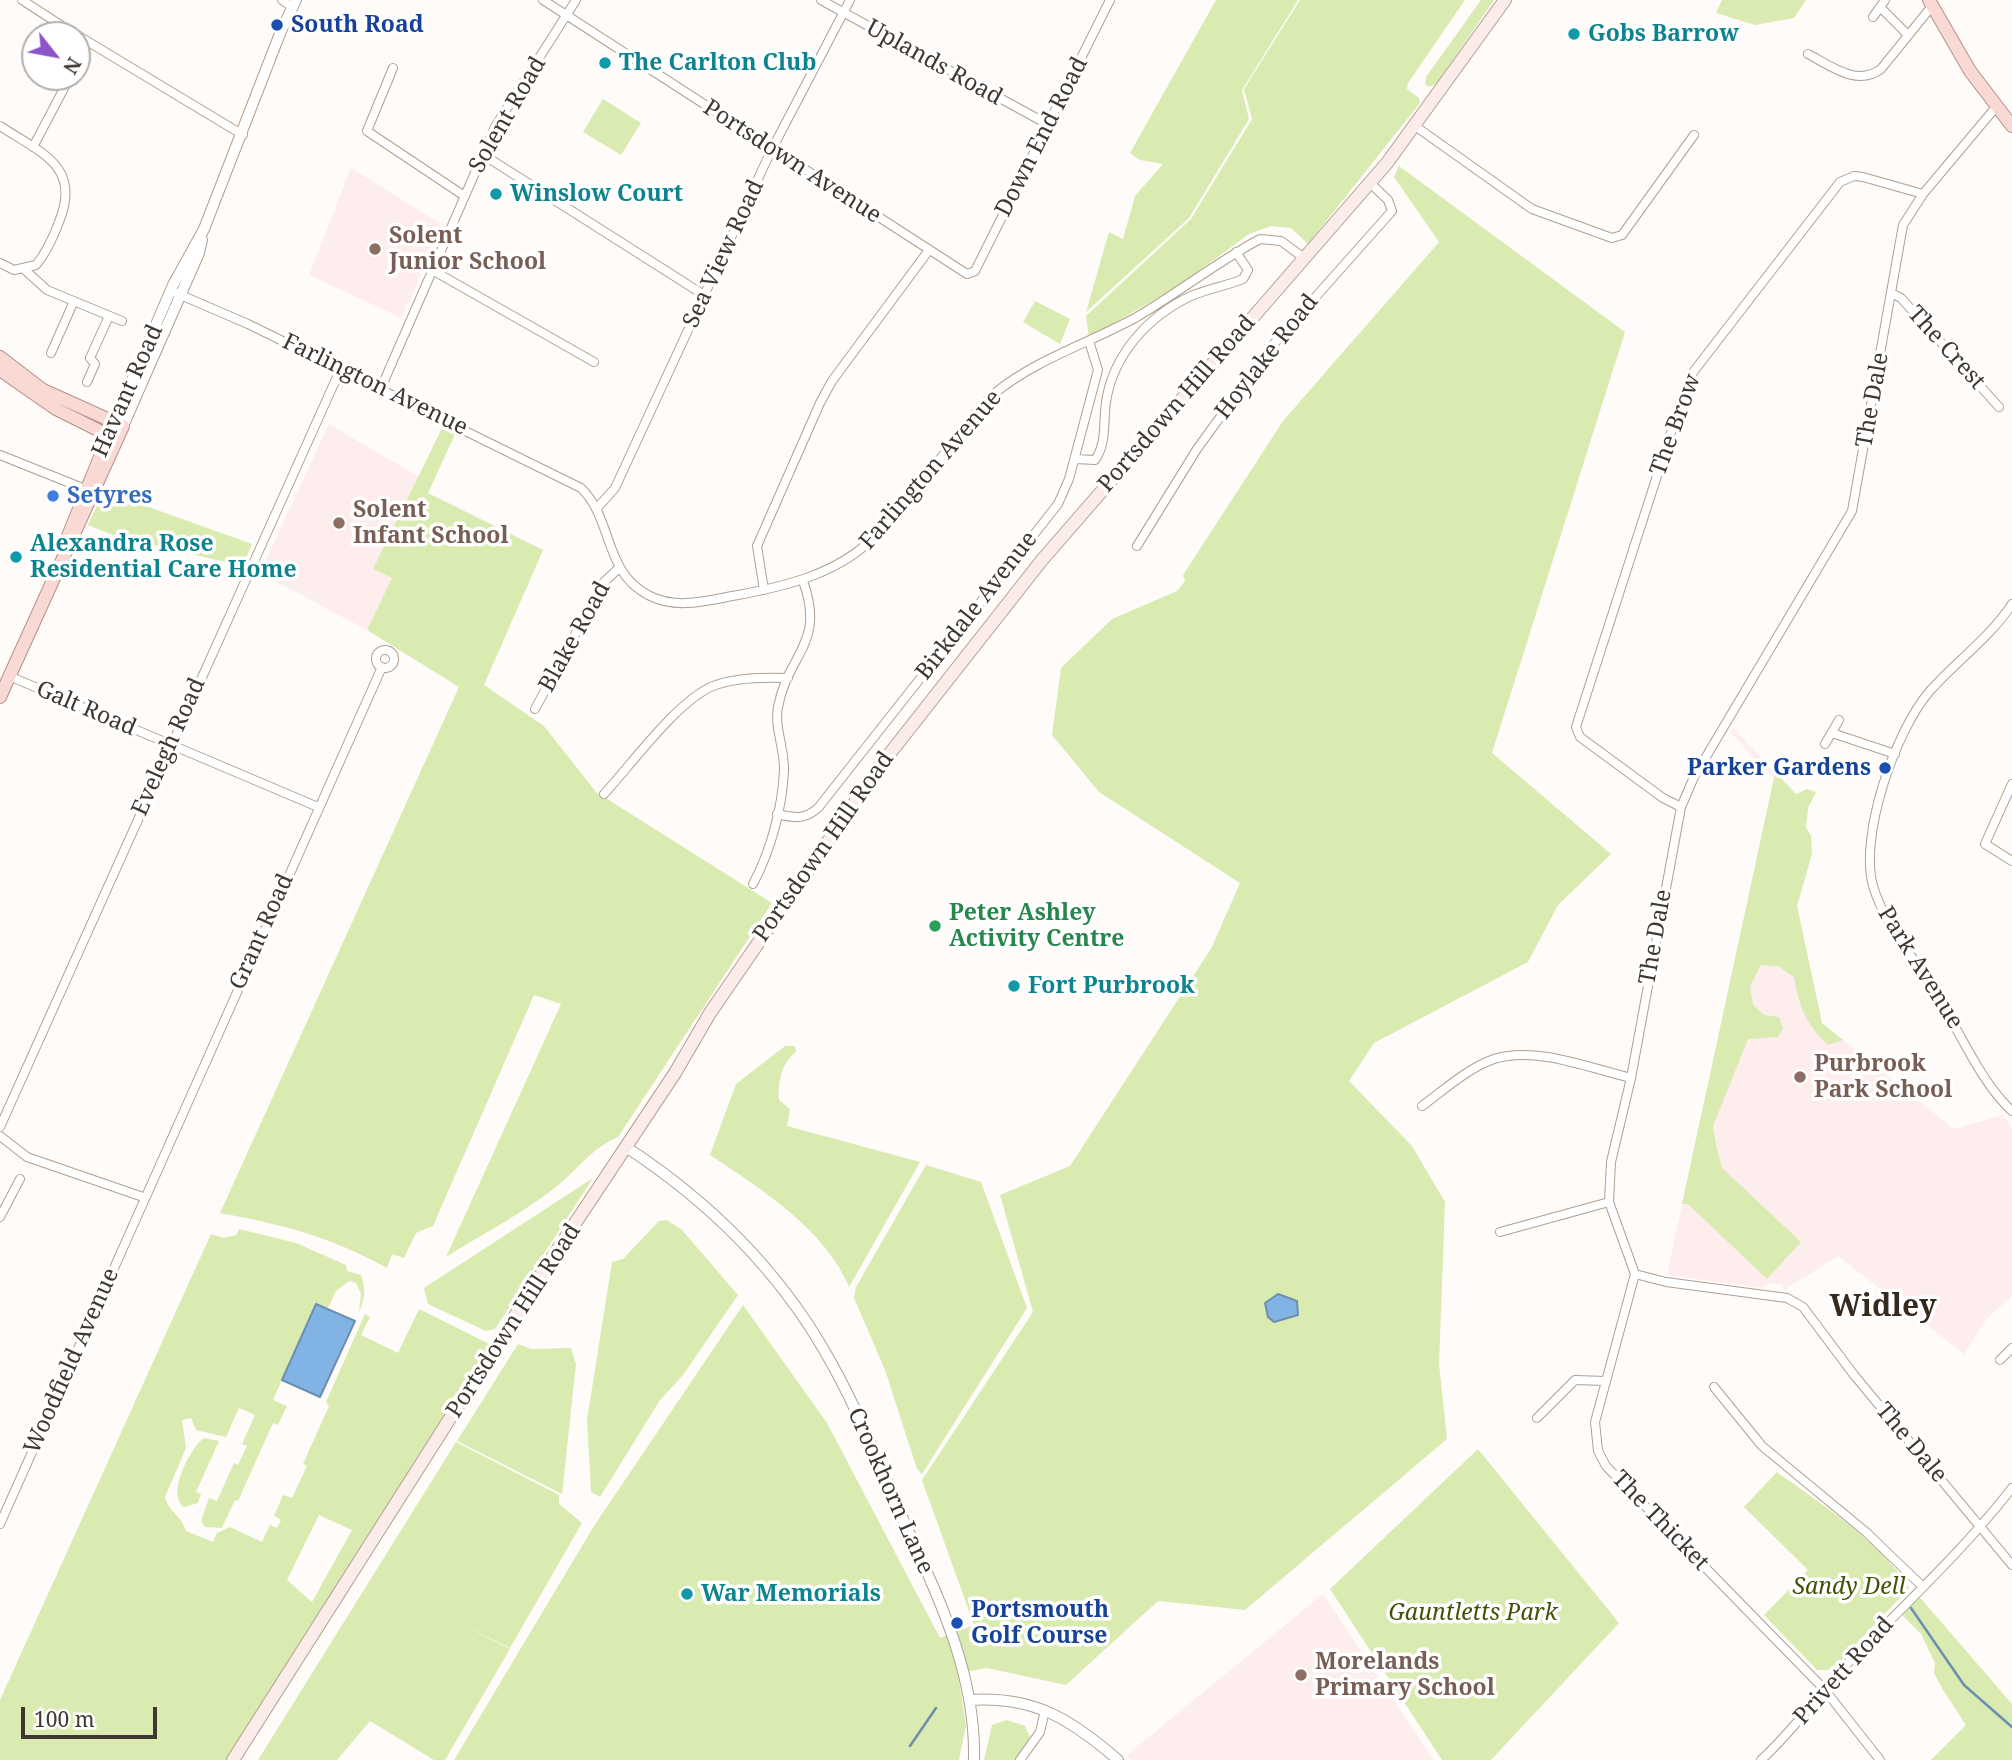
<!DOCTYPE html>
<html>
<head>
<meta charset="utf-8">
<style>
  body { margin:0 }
  #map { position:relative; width:2012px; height:1760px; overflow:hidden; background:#fefbf8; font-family:"Noto Serif",serif }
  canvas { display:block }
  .north { position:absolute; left:21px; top:21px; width:70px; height:70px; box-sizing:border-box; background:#fff; border:2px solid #b2afad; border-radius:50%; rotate:121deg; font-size:19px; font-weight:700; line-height:28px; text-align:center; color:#3f3832 }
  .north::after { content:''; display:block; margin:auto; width:24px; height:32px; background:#8d53ca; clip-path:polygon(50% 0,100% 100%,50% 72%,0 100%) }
  .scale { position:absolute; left:21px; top:1707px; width:136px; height:32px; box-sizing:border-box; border:4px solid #3f3832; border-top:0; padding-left:9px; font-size:21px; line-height:24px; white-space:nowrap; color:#3f3832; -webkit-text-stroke:5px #fff; paint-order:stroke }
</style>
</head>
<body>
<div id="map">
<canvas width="2012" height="1760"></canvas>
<div class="north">N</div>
<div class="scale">100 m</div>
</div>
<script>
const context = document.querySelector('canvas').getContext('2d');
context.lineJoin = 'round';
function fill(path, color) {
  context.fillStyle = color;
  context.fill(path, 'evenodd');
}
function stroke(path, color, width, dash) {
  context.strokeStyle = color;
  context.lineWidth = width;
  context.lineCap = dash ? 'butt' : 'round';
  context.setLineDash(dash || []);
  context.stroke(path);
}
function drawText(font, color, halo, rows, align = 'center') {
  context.font = font + ' "Noto Serif",serif';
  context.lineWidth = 7;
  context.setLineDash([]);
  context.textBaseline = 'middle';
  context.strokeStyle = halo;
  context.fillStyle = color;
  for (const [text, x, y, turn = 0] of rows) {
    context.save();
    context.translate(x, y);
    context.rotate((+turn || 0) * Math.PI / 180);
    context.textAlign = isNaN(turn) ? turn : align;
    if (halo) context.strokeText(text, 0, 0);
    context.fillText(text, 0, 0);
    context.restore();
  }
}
fill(new Path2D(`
  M351,168l90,56 -32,79 -5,2 2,5 -4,8 -93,-43z
  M329,424l90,53 -46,92 19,9 -25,52 -107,-57z
  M1733,728l75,80 -11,98 25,117 132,106 49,-14 9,14v167l-24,21 -24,37 -126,-98 -54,34 -2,-6 -12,-1 -7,5 -96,-13 107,-497 -44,-46z
  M1323,1594l111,166h-303l-4,-5z`), '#fdeded');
fill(new Path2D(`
  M1216,0h82l-56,90 7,29 -60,99 -103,94 23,-80 14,7 12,-43 28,-32 -23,-4 -10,-7z
  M1300,0h165l-57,83 -1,6 12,9 1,5 -112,141 -17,-16 -20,-2 -22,8 -68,50 -92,54 -3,-22 105,-97 61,-100 -8,-30z
  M1481,0h13l-58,84 -7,3 -4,-3 1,-7z
  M1722,0h84l-12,18 -39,7 -39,-12z
  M603,99l38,24 -20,32 -38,-23z
  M1399,166l226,166 -133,421 119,101 -53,51 -30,57 -154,81 -25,38 63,65 33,56 -6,162 8,75 -202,171 -87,-9 -92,84 -79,-17 -29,5 8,53 -7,34h-505l140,-234 149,-221 84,118 113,215 34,-13 -52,-145 111,-168 -33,-117 70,-29 142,-219 28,-64 -141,-91 -47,-57 9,-67 51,-49 65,-28 8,-10 -2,-6 100,-154 156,-179 -45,-65z
  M1035,301l35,18 -10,25 -37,-22z
  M443,426l13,6 -28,61 115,57 -59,135 60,41 52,66 176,111 -154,234c-26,10 -43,36 -66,53 -33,25 -71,45 -106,67l115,-253 -27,-9 -101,231 -17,7 -12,25 -12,-4 -5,14c-59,-32 -102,-43 -167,-55l239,-526 -92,-57 25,-52 -19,-9z
  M104,491l148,53 -10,22 -127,-30 -27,-11z
  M1777,774l19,20 11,-5 9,3 -8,16 -2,19 5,9 1,18 -15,52 25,117 21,17 -15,5c-22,-21 -29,-38 -34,-68l-16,-11 -17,-1 -11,21 3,19 11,10 15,2 4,11 -5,9 -30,2 -35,87 3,19 6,23 79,74 -34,37 -79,-75h-6l92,-426z
  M785,1046h10l1,6c-15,12 -18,29 -17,48l11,9 -3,17 133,36 -71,125c-24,-58 -88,-98 -139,-132l26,-71z
  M926,1165l55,17 46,126 -105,166 -5,-5 -32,-99 -31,-72 2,-11z
  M593,1178l-98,151 -9,2 -58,-27 -4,-16z
  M667,1220l15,10 56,65 -55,80 -23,25 -60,97 -9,-5 -4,-72 25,-158 11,-3 36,-38z
  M239,1229l57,14 50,22 1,6 14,4c5,13 4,24 -2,37l2,-18 -5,-11 -7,-2 -13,10 -8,17 -12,-5 -43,97 14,6 -9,19 -5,-2 -35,78 -3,-1 -13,28 -17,-1 -4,-6 8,-23 8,3 17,-38 4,2 9,-19 -5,-2 13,-29 -16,-7 -13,29 -30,-7 -5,-12 -9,2 4,28 -21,49c3,14 17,19 21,34l27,11 4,-9 13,-6 32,15 8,-17 7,3 4,-8 -7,-4 9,-21 9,3 15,-32 -4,-2 26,-58 -3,-4 39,-88 5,3 -9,18 37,18 21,-44 70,35 -263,416h-226v-60l211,-466 12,4 13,-3zM319,1515l33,15 -40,72 -25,-22z
  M518,1344l13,5 40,-1 5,16 -14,130 -105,-53z
  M204,1438l15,3 -23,51 5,2 -3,9 -14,4c-18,-12 6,-59 20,-69z
  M456,1442l103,53v9l23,19 -72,125 -51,-25 51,26 -65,111h-11l-64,-39 -33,39h-79z
  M1478,1449l141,174 -128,137h-49l-112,-171z
  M1777,1472c42,31 106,71 132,116l-77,82h-15l-53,-55 44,-45 -64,-63z
  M1917,1594l95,110v56h-81l35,-35 -23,-35 -9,-17 1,-10 -14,-29 -20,-20z
  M1007,1720l18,6 5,11 -15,23h-31l8,-35z`), '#d9ebb1');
const water = new Path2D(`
  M1278,1294l19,7 1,14 -24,7 -6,-5 -3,-14z
  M316,1304l39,17 -35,76 -38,-17z`);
fill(water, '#81b4e4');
stroke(water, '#6d8faf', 2);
stroke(new Path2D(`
  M1911,1608l53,77 48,42
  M910,1746l26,-38`), '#6d8faf', 2.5);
const minor = new Path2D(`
  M22,0l54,35
  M282,0l10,7
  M543,0l424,274 8,-3 135,-271
  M821,0l228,125
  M1880,7l27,27
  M1873,17l12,-17
  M77,35l166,100
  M1808,54c23,12 49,33 73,15l51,-63
  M77,63l11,-20
  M393,68l-26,63 96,64
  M1996,107l-73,87 -20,31 -51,286 -158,266 -13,30 -50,271 -20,84 -2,40 26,72 31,8 121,16 16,9 51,68 158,190
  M0,126c41,27 82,40 59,96 -6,16 -12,30 -23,43l-22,5 -14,-7
  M1415,126l117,83 80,29 10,-3 72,-100
  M33,147l37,-70
  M482,154l222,141
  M25,270l22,20 75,31
  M432,270l162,92
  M176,293l72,31 333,164c33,32 22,85 69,108 28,14 59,4 88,-1 119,-22 135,-50 206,-141 16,-21 31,-44 51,-61 40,-33 94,-50 140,-75 43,-25 82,-56 125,-79l21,2 23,17
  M1891,293l10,5 98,109
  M51,353l23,-52
  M87,382l8,-18 -5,-6 19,-42
  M381,388l114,-261 81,-127
  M0,455l85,34
  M1075,459l20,1c12,-17 8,-38 11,-58 7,-47 42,-86 85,-106 16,-7 35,-10 52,-17l5,-9 -12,-18
  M598,507l17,-19 155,-335 80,-153
  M1137,546l60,-97 74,-102 121,-136 -4,-11 -18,-17
  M764,590l-7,-44 63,-143 12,-22 97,-131
  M2012,604c-22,34 -57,58 -83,88 -34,40 -70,144 -56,194 11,37 39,69 59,101 25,38 47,94 80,124
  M376 659a9 9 0 1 1 18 0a9 9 0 1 1-18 0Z
  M9,676l309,131
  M535,709l68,-126 16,-15
  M1832,733l63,21
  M1825,744l14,-24
  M2012,784l-27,60 27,17
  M604,794c28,-30 73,-93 109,-108 22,-9 51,-9 75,-8
  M1681,807l-18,-9 -83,-61 -4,-10 110,-341 8,-15 146,-189 14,-6 9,1 60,17
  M777,814c18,4 27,6 41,-6l240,-304 11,-25 29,-109 -9,-29
  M753,884c18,-34 29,-75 31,-113 1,-21 -10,-44 -6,-64 10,-54 48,-63 25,-126
  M1422,1106c22,-16 46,-38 72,-47 43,-13 95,9 137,19
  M0,1127l341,-759
  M0,1136l27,21 116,40
  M0,1217l20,-38
  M1500,1232l109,-30
  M1635,1274l-40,148 3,29 8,15 218,223 56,71
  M2000,1360l12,-12
  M1714,1387l48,59 104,86 56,54
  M1537,1418l38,-38 31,1
  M0,1524l382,-857
  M1020,1760l20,-28 5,-22
  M1761,1760c32,-29 57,-65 86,-96 56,-58 116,-113 165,-176`);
const tertiary = new Path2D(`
  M114,422l59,-137 31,-56 77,-198 15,-31
  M123,426l76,-173 3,-13
  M626,1147c81,53 149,119 198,203 33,56 57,119 83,178 34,75 69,148 67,232
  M970,1700c64,-4 101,19 148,60`);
const secondary = new Path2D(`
  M233,1760l315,-496 127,-191 35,-60 170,-247 162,-206 345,-397 118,-163`);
const primary = new Path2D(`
  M1929,0l41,71 42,55
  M0,357l43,33 80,36 -123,271
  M0,370l56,39 58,29
  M68,536l46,-114`);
stroke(minor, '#afa092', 10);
stroke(tertiary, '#afa092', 12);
stroke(secondary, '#afa092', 14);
stroke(primary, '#b59088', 14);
stroke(minor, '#fff', 8);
stroke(tertiary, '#fff', 10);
stroke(secondary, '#fcece9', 12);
stroke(primary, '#f8d9d3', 12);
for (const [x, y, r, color] of [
  [277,25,7,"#1a4fb4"],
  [1574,34,7,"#0f9aa8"],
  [605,63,7,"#0f9aa8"],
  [496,194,7,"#0f9aa8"],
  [375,249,7,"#8d6e63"],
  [53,496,7,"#3f7fe0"],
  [339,523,7,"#8d6e63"],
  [16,557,7,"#0f9aa8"],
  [1885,768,7,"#1a4fb4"],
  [935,926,7,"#2e9e5b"],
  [1014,986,7,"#0f9aa8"],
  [1800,1077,7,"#8d6e63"],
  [687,1594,7,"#0f9aa8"],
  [957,1623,7,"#1a4fb4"],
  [1301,1675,7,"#8d6e63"]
]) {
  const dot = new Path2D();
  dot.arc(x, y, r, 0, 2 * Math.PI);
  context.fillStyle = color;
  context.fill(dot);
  stroke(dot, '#fff', 2.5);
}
drawText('bold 23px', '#164399', '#fff', [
  ["South Road",291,25],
  ["Parker Gardens",1871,768,"right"],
  ["Portsmouth",971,1610],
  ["Golf Course",971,1636]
], 'left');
drawText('bold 23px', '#0d838f', '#fff', [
  ["Gobs Barrow",1588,34],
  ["The Carlton Club",619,63],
  ["Winslow Court",510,194],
  ["Alexandra Rose",30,544],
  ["Residential Care Home",30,570],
  ["Fort Purbrook",1028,986],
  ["War Memorials",701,1594]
], 'left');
drawText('23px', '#3f3832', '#fff', [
  ["Uplands Road",934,63,29],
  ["Solent Road",508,115,-60],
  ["Down End Road",1042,137,-63],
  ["Portsdown Avenue",792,162,33],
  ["Sea View Road",724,254,-65],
  ["The Crest",1946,348,48],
  ["Hoylake Road",1267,357,-52],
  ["Farlington Avenue",375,385,26],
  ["Havant Road",128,391,-66],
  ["The Dale",1873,400,-80],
  ["Portsdown Hill Road",1177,404,-49],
  ["The Brow",1676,425,-70],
  ["Farlington Avenue",931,470,-49],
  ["Birkdale Avenue",977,606,-52],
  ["Blake Road",575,637,-61],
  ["Galt Road",86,709,23],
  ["Evelegh Road",169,747,-66],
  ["Portsdown Hill Road",824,847,-55],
  ["Grant Road",262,932,-66],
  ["The Dale",1656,937,-80],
  ["Park Avenue",1920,968,58],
  ["Portsdown Hill Road",514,1321,-57],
  ["Woodfield Avenue",72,1361,-66],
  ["The Dale",1911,1443,50],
  ["Crookhorn Lane",890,1491,66],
  ["The Thicket",1660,1521,46],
  ["Privett Road",1844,1671,-48]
]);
drawText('bold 23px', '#785e54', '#fff', [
  ["Solent",389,236],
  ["Junior School",389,262],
  ["Solent",353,510],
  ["Infant School",353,536],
  ["Purbrook",1814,1064],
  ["Park School",1814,1090],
  ["Morelands",1315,1662],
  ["Primary School",1315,1688]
], 'left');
drawText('bold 23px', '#366cbe', '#fff', [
  ["Setyres",67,496]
], 'left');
drawText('bold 23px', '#27864d', '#fff', [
  ["Peter Ashley",949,913],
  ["Activity Centre",949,939]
], 'left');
drawText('italic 23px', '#435208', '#fff', [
  ["Sandy Dell",1849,1587],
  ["Gauntletts Park",1473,1613]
]);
drawText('bold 30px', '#362a1e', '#fff', [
  ["Widley",1883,1307]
]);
</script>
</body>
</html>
